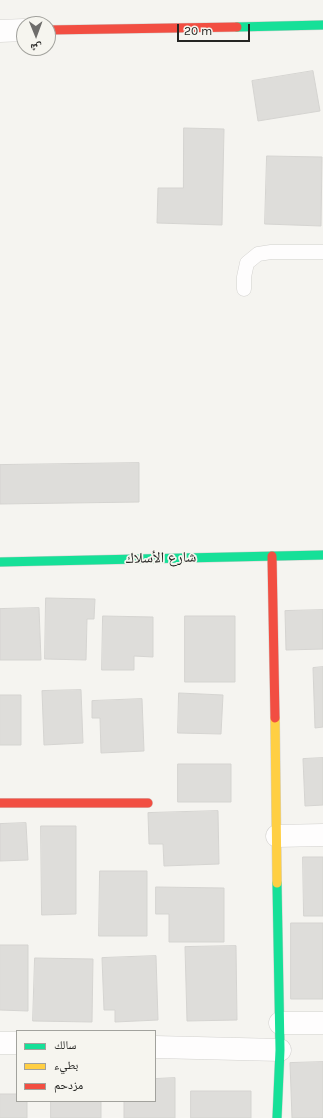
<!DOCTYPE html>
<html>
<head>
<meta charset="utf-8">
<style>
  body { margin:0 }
  #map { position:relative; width:323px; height:1118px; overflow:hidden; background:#f5f4f0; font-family:Karla,"Noto Naskh Arabic",sans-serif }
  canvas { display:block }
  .legend { position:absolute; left:16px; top:1030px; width:140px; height:72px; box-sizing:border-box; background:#f6f5ef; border:1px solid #a2a29d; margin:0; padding:5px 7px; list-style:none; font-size:12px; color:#252523 }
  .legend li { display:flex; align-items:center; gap:8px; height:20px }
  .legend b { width:20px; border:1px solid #a2a29d }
  .north { position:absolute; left:16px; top:16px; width:40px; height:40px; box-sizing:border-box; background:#f6f5ef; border:1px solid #a2a29d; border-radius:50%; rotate:179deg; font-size:11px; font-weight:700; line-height:16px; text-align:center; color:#252523 }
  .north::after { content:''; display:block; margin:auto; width:14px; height:18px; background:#6e6d6b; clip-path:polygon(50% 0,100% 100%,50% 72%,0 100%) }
  .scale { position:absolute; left:177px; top:24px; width:73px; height:18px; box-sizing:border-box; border:2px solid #252523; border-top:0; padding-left:5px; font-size:12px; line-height:14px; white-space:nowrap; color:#252523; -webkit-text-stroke:3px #f6f5ef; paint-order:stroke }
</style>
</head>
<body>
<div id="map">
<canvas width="323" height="1118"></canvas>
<ul class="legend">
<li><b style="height:5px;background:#16e098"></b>سالك</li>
<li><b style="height:5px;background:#ffcf43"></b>بطيء</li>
<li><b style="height:5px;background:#f24e42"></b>مزدحم</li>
</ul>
<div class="north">ش</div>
<div class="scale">20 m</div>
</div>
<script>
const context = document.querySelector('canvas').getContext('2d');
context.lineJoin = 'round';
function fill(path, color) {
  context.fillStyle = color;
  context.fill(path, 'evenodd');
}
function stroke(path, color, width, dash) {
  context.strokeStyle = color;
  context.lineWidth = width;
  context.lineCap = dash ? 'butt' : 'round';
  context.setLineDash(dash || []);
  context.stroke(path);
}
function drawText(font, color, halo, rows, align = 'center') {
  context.font = font + ' Karla,"Noto Naskh Arabic",sans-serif';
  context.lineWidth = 3.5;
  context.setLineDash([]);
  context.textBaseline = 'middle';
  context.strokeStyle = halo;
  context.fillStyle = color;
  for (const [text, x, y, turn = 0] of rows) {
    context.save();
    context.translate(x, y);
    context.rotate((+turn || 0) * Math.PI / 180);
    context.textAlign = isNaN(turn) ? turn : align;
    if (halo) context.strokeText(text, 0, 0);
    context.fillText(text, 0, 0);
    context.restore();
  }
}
const building = new Path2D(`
  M313,71l7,40 -62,10 -6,-40z
  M184,128l40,1 -2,96 -65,-2 1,-35h25z
  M267,156l55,1 -1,69 -56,-2z
  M139,463v39l-139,2v-39z
  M46,598l49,1 -1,20h-7l-1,41 -41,-1z
  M39,608l2,52h-41v-51z
  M323,610v39l-37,1 -1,-39z
  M103,616l50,1v40l-19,-1v14h-32z
  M185,616h50v66h-50z
  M323,667v60l-8,1 -2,-60z
  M81,690l2,53 -39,2 -2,-54z
  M179,693l44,2 -2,39 -43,-1z
  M0,695h21v50h-21z
  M142,699l2,52 -43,2 -1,-35h-8v-17z
  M323,758v47l-18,1 -2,-47z
  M178,764h53v38h-53z
  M218,811l1,53 -55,2 -1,-22h-14l-1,-31z
  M26,823l2,37 -28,1v-37z
  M41,826h35v88l-34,1z
  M303,857h20v59h-19z
  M100,871h47v65h-48z
  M156,887l68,1v54h-55v-28h-13z
  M291,923h32v76h-32z
  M0,945h28v66l-28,-1z
  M236,946l1,74 -50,1 -2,-74z
  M156,956l2,64 -43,2v-12h-11l-2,-52z
  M35,958l58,1 -1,63 -59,-1z
  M323,1062v56h-31l-2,-55z
  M175,1078v40h-51v-17h31v-22z
  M191,1091h60v27h-60z
  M0,1094h17v7h10v17h-27z
  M51,1101h50v17h-50z`);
fill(building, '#deddda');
stroke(building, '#d5d4d1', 1);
const lane = new Path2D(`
  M244,289v-12l3,-14 11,-9 13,-2h52`);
const street = new Path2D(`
  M0,31l24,-1
  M277,836l46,-1
  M280,1023h43
  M0,1043h17
  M155,1047l125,3`);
const fast = new Path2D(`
  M237,27l86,-2
  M0,562l323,-7
  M277,1118l3,-68 -3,-167`);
const slow = new Path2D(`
  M275,718l2,165`);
const jam = new Path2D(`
  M48,30l189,-3
  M272,556l3,162
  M0,803h148`);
stroke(lane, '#d2d1ce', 15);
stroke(street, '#d2d1ce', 23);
stroke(fast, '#d2d1ce', 10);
stroke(slow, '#d2d1ce', 10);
stroke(jam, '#d2d1ce', 10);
stroke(lane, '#fefdfd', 14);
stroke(street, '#fefdfd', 22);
stroke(fast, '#16e098', 9);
stroke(slow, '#ffcf43', 9);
stroke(jam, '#f24e42', 9);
drawText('15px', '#252523', '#f6f5ef', [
  ["شارع الأسلاك",161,558,-1]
]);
</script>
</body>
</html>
